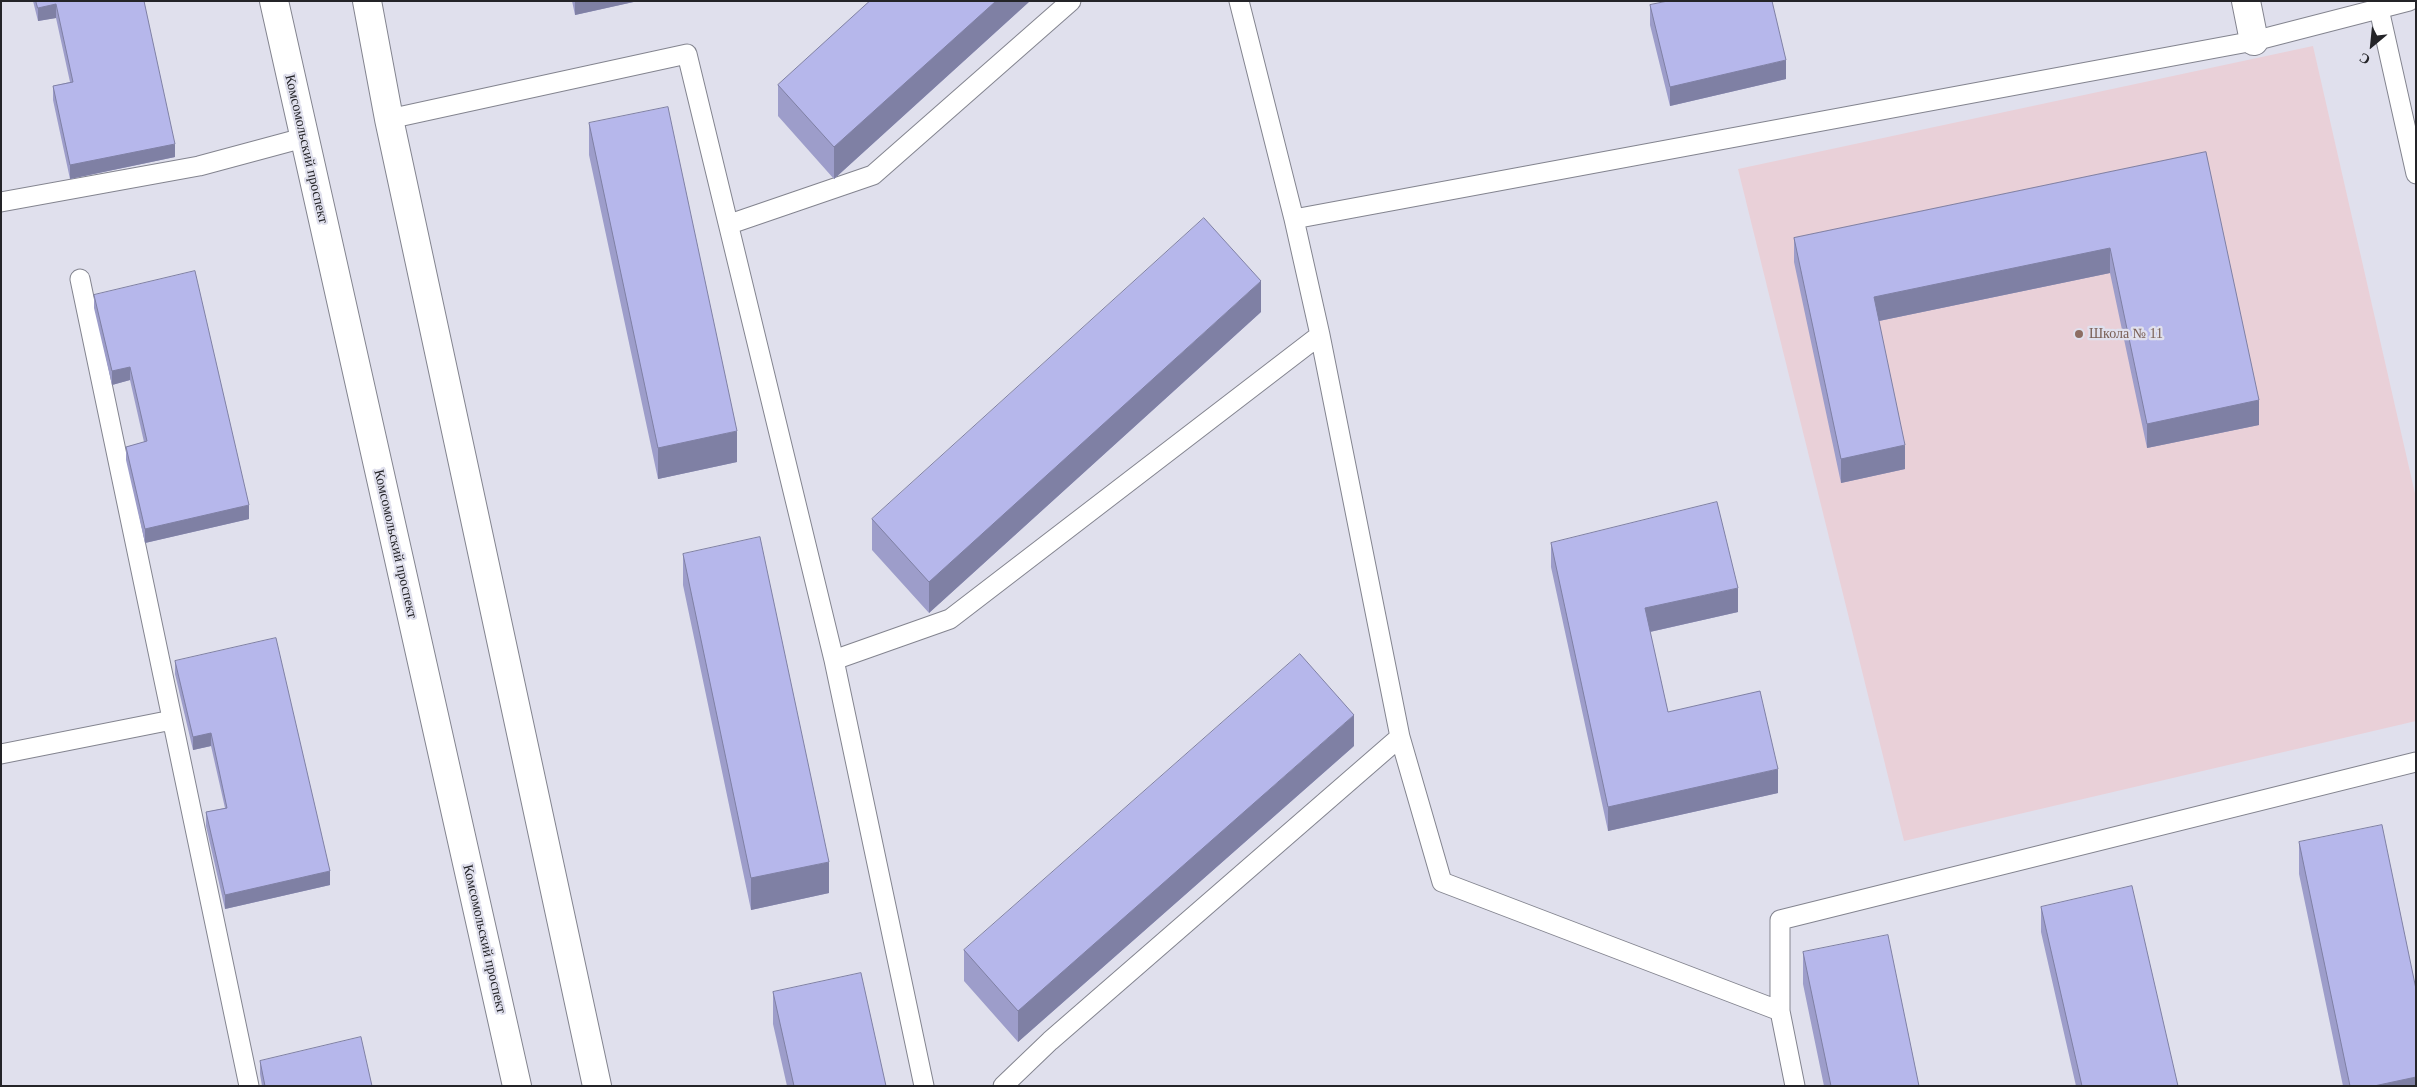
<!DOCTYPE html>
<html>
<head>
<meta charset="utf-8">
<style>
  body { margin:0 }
  #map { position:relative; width:2417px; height:1087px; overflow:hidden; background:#e0e0ed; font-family:"Times New Roman",serif }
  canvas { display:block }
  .frame { position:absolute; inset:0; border:2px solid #242428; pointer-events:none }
  .north { position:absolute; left:2347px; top:20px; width:50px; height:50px; -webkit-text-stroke:4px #e0e0ed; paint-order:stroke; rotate:208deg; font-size:14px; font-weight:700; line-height:20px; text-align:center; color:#242428 }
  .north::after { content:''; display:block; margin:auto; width:18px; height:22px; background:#242428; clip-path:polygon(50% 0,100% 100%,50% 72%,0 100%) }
</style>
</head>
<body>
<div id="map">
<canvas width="2417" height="1087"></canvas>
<div class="frame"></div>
<div class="north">С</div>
</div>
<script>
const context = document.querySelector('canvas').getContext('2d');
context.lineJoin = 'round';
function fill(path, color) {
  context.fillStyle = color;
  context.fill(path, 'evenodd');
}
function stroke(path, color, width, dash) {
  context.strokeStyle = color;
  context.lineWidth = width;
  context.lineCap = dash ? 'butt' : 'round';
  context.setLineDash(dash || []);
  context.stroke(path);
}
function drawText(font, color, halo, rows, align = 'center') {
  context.font = font + ' "Times New Roman",serif';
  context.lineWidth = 4.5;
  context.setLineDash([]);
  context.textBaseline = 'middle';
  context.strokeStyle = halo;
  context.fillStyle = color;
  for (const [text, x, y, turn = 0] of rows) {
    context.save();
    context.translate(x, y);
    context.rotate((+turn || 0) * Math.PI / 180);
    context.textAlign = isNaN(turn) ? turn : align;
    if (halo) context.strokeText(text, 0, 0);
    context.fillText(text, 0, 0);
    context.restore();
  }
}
fill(new Path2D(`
  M2313,46l103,452v223l-512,120 -166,-672z`), '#e9d0d8');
const service = new Path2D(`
  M1239,1l55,218 26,116 80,402 42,145 338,129
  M2379,9l37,165
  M389,119l298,-65 147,606 90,426
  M1,202l198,-36 104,-28
  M1294,219l960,-178 155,-40
  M730,224l143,-49 198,-174
  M80,279l169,807
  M834,660l116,-41 370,-284
  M1,754l171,-34
  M1003,1086l47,-45 350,-304
  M1795,1086l-15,-75v-91l636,-158`);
const minor = new Path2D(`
  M2246,1l8,40`);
const secondary = new Path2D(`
  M274,1l243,1085
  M367,1l22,118 208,967`);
stroke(service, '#83848f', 21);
stroke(minor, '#83848f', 30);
stroke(secondary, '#83848f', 30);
stroke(service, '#fff', 19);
stroke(minor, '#fff', 28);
stroke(secondary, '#fff', 28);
fill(new Path2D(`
  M33,1h111l31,156 -105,22 -17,-79v-14l17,-4 -14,-64 -18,3z
  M572,1h66l-63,14z
  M870,1h160l-196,178 -56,-63v-31z
  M1650,5l136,74 -116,27 -20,-81z
  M589,123l148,339 -79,17 -69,-324z
  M2206,152l53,273 -112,23 -37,-175 -231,48 26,148 -64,14 -47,-221v-24z
  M94,295l155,224 -104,24 -19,-83v-13l18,-5 -14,-62 -18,5 -18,-77z
  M1261,312l-332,301 -57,-63v-31z
  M1551,543l187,69 -88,20 18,80 110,81 -170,38 -57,-264z
  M683,554l146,339 -78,17 -68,-325z
  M175,661l155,224 -105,24 -19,-83v-14l19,-4 -14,-62 -18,4 -18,-76z
  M1354,746l-336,296 -54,-61v-31z
  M2299,842l117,244h-73l-44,-212z
  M2041,907l137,179h-102l-35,-154z
  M1803,952l116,134h-95l-21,-102z
  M773,992l113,94h-99l-14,-62z
  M260,1061l112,25h-110l-2,-12z`), '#9d9dca');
fill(new Path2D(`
  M575,1h63l-63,14z
  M996,1h34l-196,178v-32z
  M56,4v14l-18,3v-13z
  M1786,60v19l-116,27v-19z
  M175,144v13l-105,22v-14z
  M2110,248v25l-236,49v-25z
  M1261,281v31l-332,301v-31z
  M130,367v13l-18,5v-14z
  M2259,400v25l-112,23v-24z
  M737,431v31l-79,17v-31z
  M1905,445v24l-64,14v-24z
  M249,505v14l-104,24v-14z
  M1738,588v24l-93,21v-25z
  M1354,715v31l-336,296v-31z
  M211,733v13l-18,4v-13z
  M1778,769v24l-170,38v-24z
  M829,862v31l-78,17v-32z
  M330,871v14l-105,24v-14z
  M2416,1077v9h-42z`), '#7f80a4');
const building = new Path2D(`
  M36,1h108l31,143 -105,21 -17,-79 20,-4 -17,-78 -18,4z
  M870,1h126l-162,146 -56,-62z
  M1668,1h104l14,59 -116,27 -20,-82z
  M668,107l69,324 -79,17 -69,-325z
  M2206,152l53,248 -112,24 -37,-176 -236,49 31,148 -64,14 -47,-221z
  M1204,218l57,63 -332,301 -57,-63z
  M195,271l54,234 -104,24 -19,-82 21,-6 -17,-74 -18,4 -18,-76z
  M1717,502l21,86 -93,20 23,104 92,-21 18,78 -170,38 -57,-264z
  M760,537l69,325 -78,16 -68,-324z
  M276,638l54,233 -105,24 -19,-83 21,-4 -16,-75 -18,4 -18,-76z
  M1300,654l54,61 -336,296 -54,-61z
  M2382,825l34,164v88l-42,9h-24l-51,-244z
  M2132,886l46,200h-96l-41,-179z
  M1888,935l31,151h-88l-28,-134z
  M861,973l25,113h-92l-21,-94z
  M361,1037l11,49h-107l-5,-25z`);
fill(building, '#b6b7eb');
stroke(building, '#7f80a4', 1);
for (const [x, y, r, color] of [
  [2079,334,5,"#8d6e63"]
]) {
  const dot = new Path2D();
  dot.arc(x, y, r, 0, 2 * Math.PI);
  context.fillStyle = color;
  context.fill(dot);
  stroke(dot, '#e0e0ed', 2);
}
drawText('14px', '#242428', '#e0e0ed', [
  ["Комсомольский проспект",306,149,77],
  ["Комсомольский проспект",395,544,77],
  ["Комсомольский проспект",484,939,77]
]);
drawText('14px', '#785e54', '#e0e0ed', [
  ["Школа № 11",2089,334]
], 'left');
</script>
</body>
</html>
